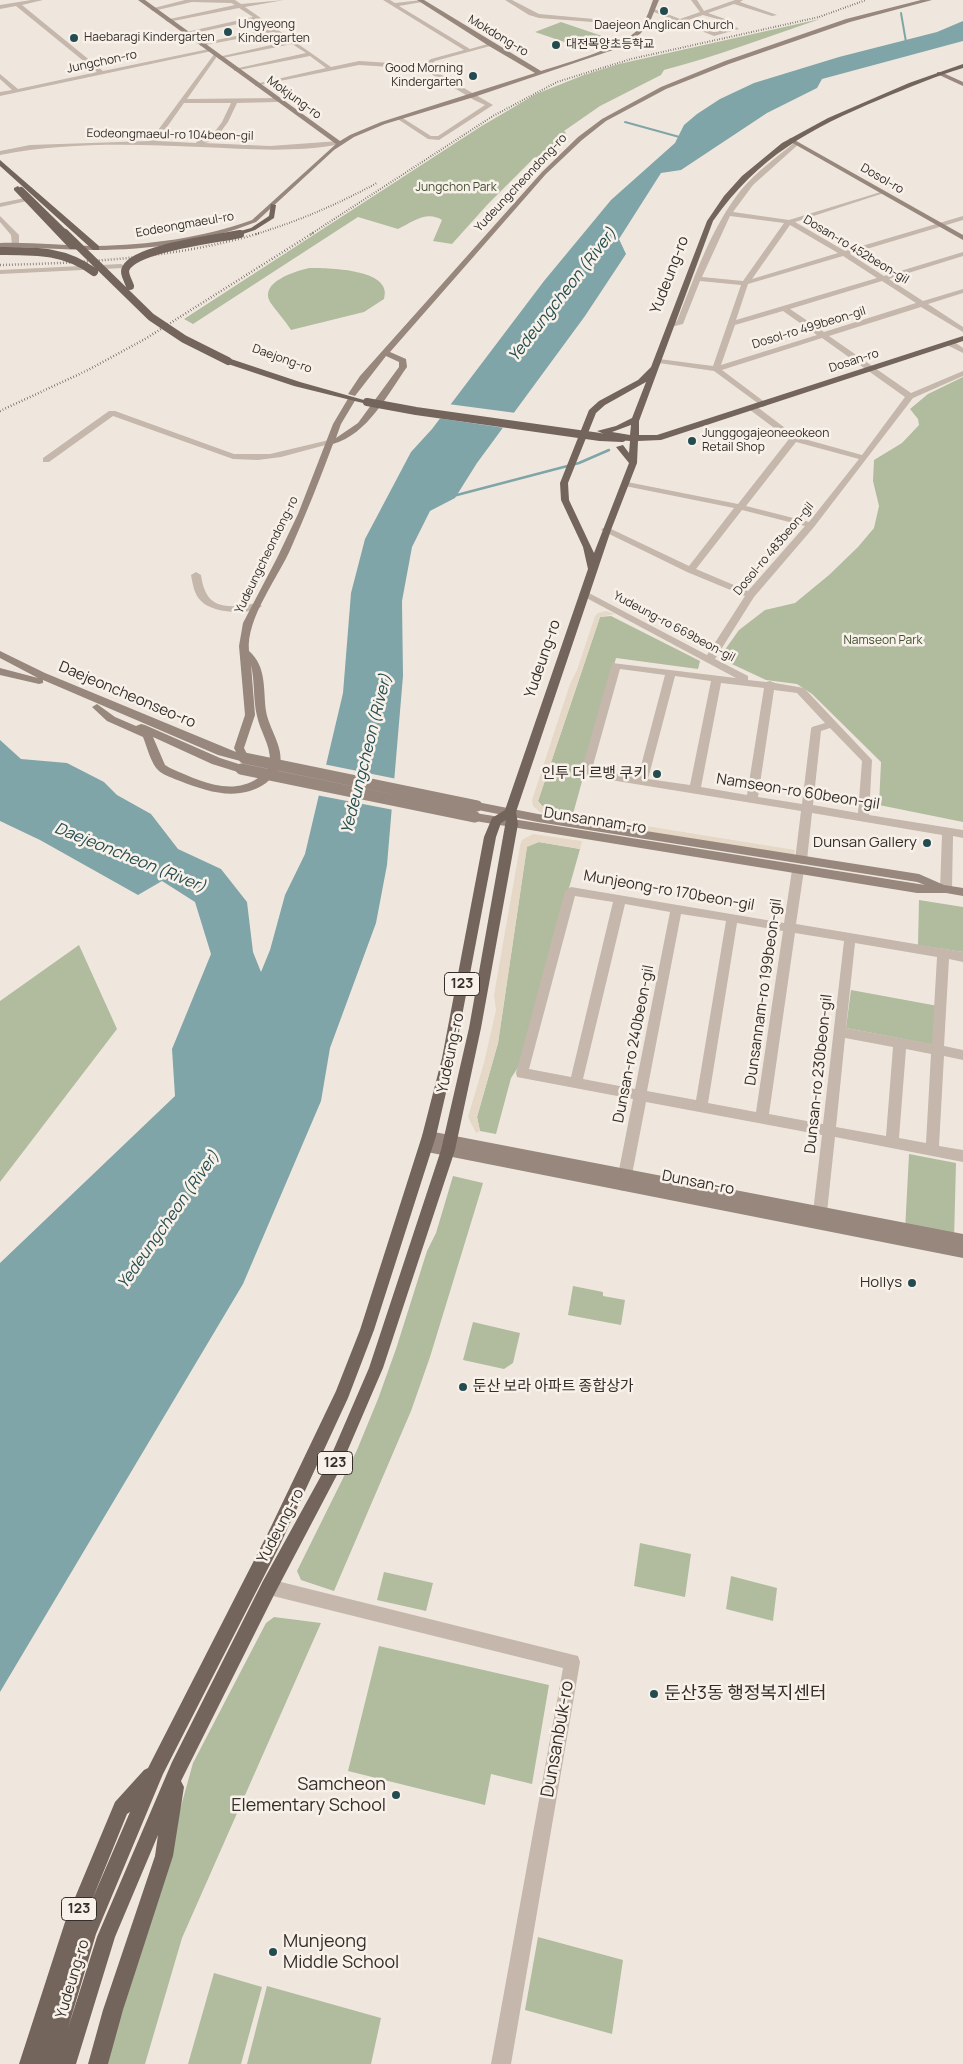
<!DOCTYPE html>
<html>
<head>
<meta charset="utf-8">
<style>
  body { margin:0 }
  canvas { display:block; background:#efe7dd }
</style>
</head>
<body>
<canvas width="963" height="2064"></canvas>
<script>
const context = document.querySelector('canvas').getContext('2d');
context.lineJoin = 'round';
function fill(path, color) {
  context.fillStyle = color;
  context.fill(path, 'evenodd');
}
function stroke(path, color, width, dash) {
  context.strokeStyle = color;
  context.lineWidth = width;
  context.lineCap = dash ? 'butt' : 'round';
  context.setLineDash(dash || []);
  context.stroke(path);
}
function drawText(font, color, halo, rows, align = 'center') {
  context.font = font + ' Manrope,"Noto Sans KR",sans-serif';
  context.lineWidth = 5;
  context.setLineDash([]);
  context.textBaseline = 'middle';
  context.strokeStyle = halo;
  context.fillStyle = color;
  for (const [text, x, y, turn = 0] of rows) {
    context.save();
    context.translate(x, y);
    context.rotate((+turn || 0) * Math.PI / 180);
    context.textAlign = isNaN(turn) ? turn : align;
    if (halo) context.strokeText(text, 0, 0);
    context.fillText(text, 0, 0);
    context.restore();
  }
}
fill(new Path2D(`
  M820,19c-52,18 -103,37 -156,51l-3,5 -61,31 -36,25 2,2 -8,7 6,2 -21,16 -8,-1 -48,48 -35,39 -19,-3 9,-21c-15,-10 -30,2 -44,9l-40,-12 -165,107 -9,-5 296,-192 56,-33 48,-19 35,-11z
  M561,22l47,16 -26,10 -47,-16z
  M309,268c16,0 85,0 75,31l-20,13 -73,18c-6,-10 -15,-19 -21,-28 -11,-20 26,-31 39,-34z
  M963,377v445l-84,-17 2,-43 -69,-68 -15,-10 -31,-4 -47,-22 20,-28 26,-20 30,-7 34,-28 29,-28 16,-19 5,-22 -6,-25 1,-21 28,-17 17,-18 -1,-6 -8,-10 18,-15z
  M611,616l89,45 -2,8 -82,-11 -43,156c-12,-2 -27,-1 -35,-13l62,-184z
  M539,842l41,7 -61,217 -8,12 -15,56 -16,-3 -3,-14 21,-74 29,-197z
  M919,900l44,7v45l-45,-7z
  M79,945l38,84 -117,153v-181z
  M851,990l87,16 -3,39 -89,-17z
  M909,1154l47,9 -2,77 -49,-9z
  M453,1176l30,7 -2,7 -51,167 -19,54 -77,180 -33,-11 -4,-9 60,-121 21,-51 18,-50 31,-98 9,-18z
  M573,1286l30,6v4l22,4 -4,25 -53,-10z
  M473,1322l47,11 -7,30 -9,6 -41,-9z
  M640,1543l51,11 -6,43 -51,-11z
  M384,1572l49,11 -7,28 -49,-11z
  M731,1576l46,12 -4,33 -47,-12z
  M274,1617l47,6 -139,315 -37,126h-39l29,-93 58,-208 73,-140z
  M379,1646l170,39 -17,99 -41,-10 -6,31 -137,-34z
  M538,1937l85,23 -11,74 -87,-24z
  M214,1973l48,14 -21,77h-53z
  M267,1986l114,32 -10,46h-124z`), '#b1bc9f');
fill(new Path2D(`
  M606,611l9,3 -15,3 -62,184 2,4 13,6 242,39 -1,5 -242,-39 -12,-4 -7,-6 -1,-6 38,-116 7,-14 18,-54 3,-3z
  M533,834l49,7 -2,8 -41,-7 -12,5 -29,196 -21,74 3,14 -4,2 -8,-16 16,-54 12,-53 -2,-15 26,-149 2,-6z`), '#e5d8c6');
fill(new Path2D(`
  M963,21v20l-141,38 -5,9 -50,25 -86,57 -20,3 -42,66 7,15 -41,62 -108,147 -22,35 -25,13 -18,36 -10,54 1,75 -16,189 -11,58 -46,125 -9,53 -78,183 -243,408v-429l175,-167 -3,-47 39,-95 -16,-52 -33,-21 -24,14 -98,-55 -40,-19v-81l21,19 46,4 37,19 13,13 34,19 27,35 43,20 26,33 6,50 8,20 9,-22 15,-55 20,-41 38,-161 8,-100 14,-54 46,-87 21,-23 112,-148 67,-81 64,-57 9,-18 13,-11 23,-15 34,-16 85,-26 98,-25z`), '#80a5a8');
fill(new Path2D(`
  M448,404l68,9 -11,15 -68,-10z
  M323,764l74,15 -3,31 -78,-15z`), '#efe7dd');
stroke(new Path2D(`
  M901,13l5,29
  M625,122l58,16`), '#80a5a8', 2);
stroke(new Path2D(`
  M453,496l126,-33 30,-13`), '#80a5a8', 2.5);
fill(new Path2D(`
  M31,0h12l-21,5 81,66 106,-22 3,2 -212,45v-4l12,-2 -12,-11v-5l18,15 79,-17 -81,-66 -16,3v-4z
  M185,0h50l6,4 43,-4 -39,7 86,60 28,-6 64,4 8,-6 33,-9 -81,-50h7l5,3 27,-3v2l-23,4 71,43 21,-6 3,2 -59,16 -7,6 65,38 -54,35 -11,-1 -32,-21 5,-1 30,19h7l47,-31 -11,-5 -51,-31 -64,-4 -104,21v-2l71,-16 -16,-12 -76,15v-2l72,-16 -14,-9 -74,15v-2l71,-16 -15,-9 -74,14 2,-3 68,-14 -13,-9 -72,15 -3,-2 71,-16 -14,-9 -71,14 -3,-2 70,-15 -4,-2 -39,-1 -39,9 -3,-2z
  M505,0h7l27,14 110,10 -3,2 -107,-8 -10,-3z
  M691,0h6l7,11 31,-11h8l-3,2 37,13 -5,1 -38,-12 -26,9 20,7v2l-25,-7 -18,6 29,11 22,-5 3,2 -25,7 -65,-26 5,-1 26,10 20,-7z
  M215,53l3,2 -31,44 90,-1 3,2 -3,2 -40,1 -9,19 -14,19 -10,2 66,3 69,-5 3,2 -1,1c-46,9 -94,5 -140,3 -67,-3 -135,-5 -201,8v-4l30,-6 120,-4zM184,103h47l-9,19 -12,16 -13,3 -1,2 -39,-2z
  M795,142l5,1 -47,42 -20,27 56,8 95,-29v2l-89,29 50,29 118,-35v4l-113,34 34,22 79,-24v4l-74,23 34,22 40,-12v4l-35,11 35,23v5l-42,-25 -92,29 82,57 52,-22v5l-50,22 -99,129 -60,70 -39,62 33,17v4l18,2 4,-1 5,2 29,5 68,72 -3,55 94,15v8l-10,-2 -1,53 -6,4 -6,-4 2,-54 -130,-22 -5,47 -6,4 -6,-4 6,-49 -215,-35 -5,-4 31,-109 124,15 -157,-84 2,-2h6l120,63 38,-59 -58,-24 -86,-42 2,-2h6l80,38 45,-58 -109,-22 -3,-1v-4l116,23 51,-65 -39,-29v-4h6l41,31 65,18 43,-58 -83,-59 -100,32 44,33 1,2 -4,2 -49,-36 -55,-8 -4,-2 4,-2 54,7 28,-81 -41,-4 -17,43 -12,3 -4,-2 10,-4c18,-45 34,-93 64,-131 15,-18 36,-33 54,-48zM730,216l54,7 -41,58 -41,-4zM790,225l48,28 -86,26zM843,256l34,22 -141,42 12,-36zM882,281l34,22 -92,29 -34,-23zM783,311l34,24 -96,30 14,-40zM796,442l63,17 -50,63 -63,-16zM742,510l63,16 -57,65 -52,-22zM620,669l45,6 -27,102 -46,-8zM675,676l36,5 -21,104 -42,-6zM721,683l43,5 -17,107 -46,-8zM774,690l23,3 28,30 -13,4 -1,2 -9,75 -44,-7zM830,728l32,33 -4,52 -45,-8 8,-74z
  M25,198l3,2 -1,1 -27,6v-4z
  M0,216l19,19v12l-7,-2 -1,-10 -11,-13z
  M121,264l4,2 -1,2 -124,6v-4z
  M947,341h6l10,7v5l-16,-8z
  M109,411h6l119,43h36l59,-14 4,3 -52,14 -23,3 -25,-1 -120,-43 -64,46h-6v-4z
  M196,572l5,3c4,29 18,34 46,30 6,-1 10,-3 15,1 -13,10 -50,7 -61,-5 -7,-7 -8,-16 -10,-26z
  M798,866l6,4 -8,54 167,28v10l-14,-3 -5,87 19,4v10l-19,-4 -5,90 24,4v12l-128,-25 -8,75 -2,4 -5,2 -5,-2 -2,-4 9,-77 -176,-33 -16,83 -2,4 -5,2 -5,-2 -2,-4 17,-86 -111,-21 -5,-1 -1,-4 49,-182 6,-4 213,36 8,-53zM575,896l38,6 -42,175 -42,-8zM625,904l45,8 -35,177 -52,-10zM681,914l45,7 -30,179 -49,-9zM737,923l46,8 -27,181 -48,-9zM795,933l49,8 -21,183 -54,-10zM855,943l82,14 -5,87 -86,-16zM845,1038l48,9 -7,89 -50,-9zM906,1049l25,5 -5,89 -27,-5z
  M269,1579l309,77 2,6 -69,402h-20l72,-396 -294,-73 -6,-2 -2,-6 2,-6z`), '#c5b7ab');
fill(new Path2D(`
  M138,0h7l195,141 10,-6 31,-13 154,-49 -46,-27 -72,-46h7l117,71c27,-9 84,-23 101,-46 5,-7 8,-17 11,-25h6l-10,24 -9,10 -27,16 -139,47 -89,27 -31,13 -20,13 -78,72c-50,20 -107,28 -161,28 -31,0 -63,-3 -95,-3v-4c32,-1 64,3 96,3 52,-1 107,-8 156,-26l84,-76z
  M921,0h11l-82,22 -121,42 -63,25 -60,32 -24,19 -36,34 -156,178 16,7 1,8c-20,28 -39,67 -74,77 -13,35 -27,70 -42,104 -13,30 -45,70 -42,103 18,16 14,38 17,60 3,18 18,36 14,54 -2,8 -8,13 -14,18 -27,19 -58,9 -86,-2 -7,-3 -15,-5 -21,-10 -8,-7 -12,-24 -16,-34l-36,-16 -15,-14 5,-3 18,13 21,9 5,-2 4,1 75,33 25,8 1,3 -1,3 -4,1 -29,-9 -59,-27 12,28 5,3c28,12 60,29 88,10 7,-5 12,-9 12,-18 0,-16 -10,-29 -13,-44 -4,-17 -2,-34 -6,-51l4,50 -11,33 5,10 -5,4 -26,-7 -175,-75v3l-4,1 -39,-9v-7l38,10 -38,-20v-7l45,22 191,79 -2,-4 11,-33 -6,-69 4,-23 34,-65 21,-44 35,-90 16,-27h3l4,2 -15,25 -5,14 22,-15 41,-56v-5l-13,-6 -31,40 -7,-2 12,-18 182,-204 36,-35 24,-18 59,-32 64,-26 121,-42z
  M937,72h4l22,10v4l-26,-12z
  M791,138l172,97v5l-174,-99v-2z
  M477,802l61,12 381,60 25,11 19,3v8l-17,-3h-29l-442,-72 -6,-4 6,-4 450,72 -8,-3 -379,-60 -65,-13 -1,-3 1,-3z
  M429,1131l534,103v24l-536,-106 -5,-2 -2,-4 2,-4 4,-1 -4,-5 2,-4z`), '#98877c');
fill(new Path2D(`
  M963,64v4c-28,8 -55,20 -82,31 -72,30 -122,57 -168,122l-74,200v14h18l306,-99v5l-302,99 -23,1 -1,22 -26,67 -95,282 2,12 -37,204 -26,122 -72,218 -46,107 -62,118 -94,188 3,6 -11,69 -50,154 -15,54h-20l15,-54 52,-154 3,-21 -43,102 -39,127h-57l47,-145 49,-117 29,-32 4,-2 119,-233 69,-144 24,-61 62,-194 20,-78 42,-221 8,-19 13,-8 83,-241 -5,-22 -22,-47 -1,-17 29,-73 10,-9 39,-21 13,-13 56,-146 17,-25 18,-20 40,-33 46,-25 81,-35zM646,382l-14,36 -16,8 -19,5 22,9 11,1 -1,12 -6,-8 -7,2 13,16 -35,90 -25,-53 -1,-17 28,-70 9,-8zM631,425l-1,10 -18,-3zM506,820l-37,208 -28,122 -72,218 -42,97 -64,116 -91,181 -75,175 -29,91 28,-94 67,-160 116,-227 69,-149 26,-68 62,-194 18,-78 42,-221 5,-14zM130,1812l-38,88 35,-86z
  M0,160l99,86v4h-6l-93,-84z
  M18,186l58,59v4h-6l-56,-59v-2z
  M271,204l5,1 -2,13 -19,12 -18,6v-4l14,-4 18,-12z
  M225,359h6l69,23 71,20 -4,2 -73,-18 -69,-23z`), '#74655c');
stroke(new Path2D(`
  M256,234c43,-13 82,-30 121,-51
  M311,234l182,-118 64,-34 74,-23 188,-42 47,-17`), '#342d29', 2, [0.5, 2]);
stroke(new Path2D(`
  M0,265c87,-2 176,-7 260,-32
  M0,411l88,-41 57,-31 168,-106`), '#342d29', 2.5, [0.5, 2.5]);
stroke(new Path2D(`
  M244,758l233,48
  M241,769l234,48`), '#98877c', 11);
stroke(new Path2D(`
  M21,190l45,44`), '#74655c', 6);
stroke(new Path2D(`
  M65,233l86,84 33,22 44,22
  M0,251c35,0 65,-1 94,21
  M130,286c-2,-6 -7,-13 -4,-18 10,-20 91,-29 114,-34
  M367,402l49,9 184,26 22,1`), '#74655c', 8);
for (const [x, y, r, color] of [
  [664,11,5,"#244c50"],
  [228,32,5,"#244c50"],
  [74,38,5,"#244c50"],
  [556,45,5,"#244c50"],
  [473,76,5,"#244c50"],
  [692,441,5,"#244c50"],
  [657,774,5,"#244c50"],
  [927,843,5,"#244c50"],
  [912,1283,5,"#244c50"],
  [463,1387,5,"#244c50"],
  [654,1694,5,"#244c50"],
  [396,1795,5,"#244c50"],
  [273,1952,5,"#244c50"]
]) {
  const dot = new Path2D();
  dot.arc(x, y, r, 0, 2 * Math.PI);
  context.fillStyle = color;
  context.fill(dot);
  stroke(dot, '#f7f1e9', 2);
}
drawText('12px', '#342d29', '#f7f1e9', [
  ["Ungyeong",238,25],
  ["Kindergarten",238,39],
  ["Daejeon Anglican Church",664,26,"center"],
  ["Haebaragi Kindergarten",84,38],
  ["대전목양초등학교",566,45],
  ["Good Morning",463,69,"right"],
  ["Kindergarten",463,83,"right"],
  ["Junggogajeoneeokeon",702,434],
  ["Retail Shop",702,448]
], 'left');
drawText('12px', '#342d29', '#f7f1e9', [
  ["Mokdong-ro",498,36,31],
  ["Jungchon-ro",102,62,-12],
  ["Mokjung-ro",294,98,36],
  ["Eodeongmaeul-ro 104beon-gil",170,135,1],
  ["Dosol-ro",882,179,30],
  ["Yudeungcheondong-ro",521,183,-47],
  ["Eodeongmaeul-ro",185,225,-10],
  ["Dosan-ro 452beon-gil",856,250,31],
  ["Dosol-ro 499beon-gil",809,328,-17],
  ["Daejong-ro",282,359,20],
  ["Dosan-ro",854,361,-18],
  ["Dosol-ro 483beon-gil",774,549,-50],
  ["Yudeungcheondong-ro",267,555,-64],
  ["Yudeung-ro 669beon-gil",674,627,28]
]);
drawText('12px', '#434f30', '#f7f1e9', [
  ["Jungchon Park",456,188],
  ["Namseon Park",883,641]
]);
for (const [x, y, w] of [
  [462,984,35],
  [335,1463,35],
  [79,1909,35]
]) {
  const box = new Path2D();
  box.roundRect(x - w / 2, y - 11.5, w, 23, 4);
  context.fillStyle = '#f7f1e9';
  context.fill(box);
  stroke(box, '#342d29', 1);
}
drawText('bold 14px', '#342d29', null, [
  ["123",462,984],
  ["123",335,1463],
  ["123",79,1909]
]);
drawText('15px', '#342d29', '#f7f1e9', [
  ["Yudeung-ro",670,275,-69],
  ["Yudeung-ro",543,659,-71],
  ["Daejeoncheonseo-ro",127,695,23],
  ["Namseon-ro 60beon-gil",798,792,9],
  ["Dunsannam-ro",595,821,9],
  ["Munjeong-ro 170beon-gil",669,891,10],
  ["Dunsannam-ro 199beon-gil",764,992,-82],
  ["Dunsan-ro 240beon-gil",634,1044,-79],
  ["Yudeung-ro",451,1053,-78],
  ["Dunsan-ro 230beon-gil",819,1074,-84],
  ["Dunsan-ro",698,1183,11],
  ["Yudeung-ro",281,1526,-62],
  ["Yudeung-ro",73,1979,-73]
]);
drawText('15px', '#342d29', '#f7f1e9', [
  ["인투 더 르뱅 쿠키",647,774],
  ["Dunsan Gallery",917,843],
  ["Hollys",902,1283],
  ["둔산 보라 아파트 종합상가",473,1387,"left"]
], 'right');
drawText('italic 16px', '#244c50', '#f7f1e9', [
  ["Yedeungcheon (River)",563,295,-52],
  ["Yedeungcheon (River)",367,754,-76],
  ["Daejeoncheon (River)",130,858,22],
  ["Yedeungcheon (River)",169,1220,-55]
]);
drawText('18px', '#342d29', '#f7f1e9', [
  ["둔산3동 행정복지센터",664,1694],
  ["Samcheon",386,1785,"right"],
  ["Elementary School",386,1806,"right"],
  ["Munjeong",283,1942],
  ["Middle School",283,1963]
], 'left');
drawText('18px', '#342d29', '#f7f1e9', [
  ["Dunsanbuk-ro",558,1739,-80]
]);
</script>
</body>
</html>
